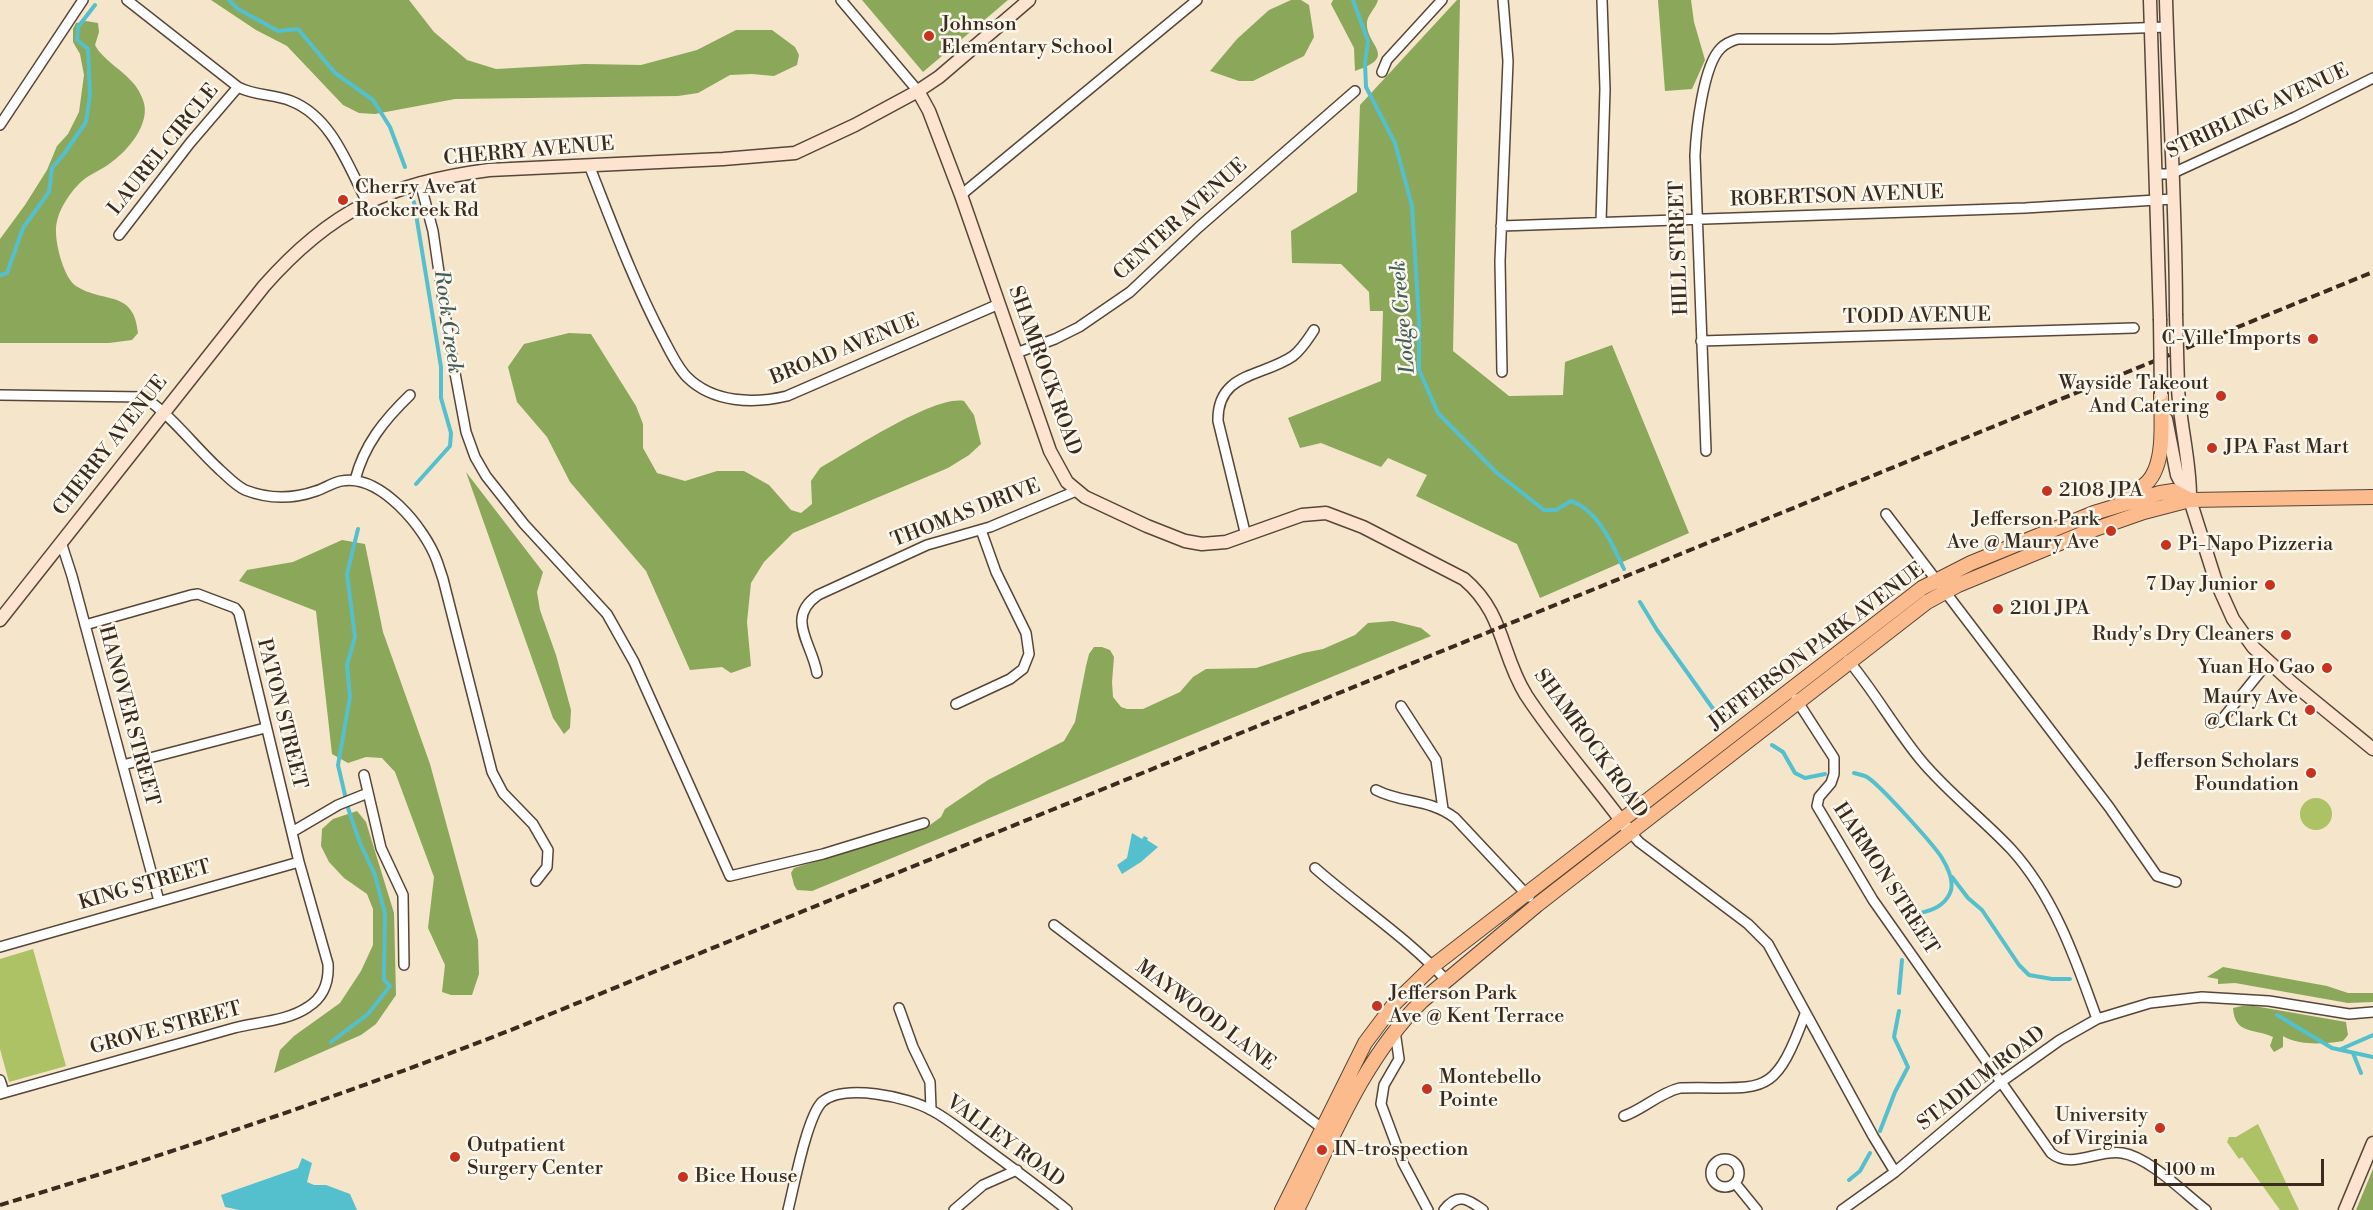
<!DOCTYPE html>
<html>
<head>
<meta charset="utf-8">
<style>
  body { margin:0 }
  #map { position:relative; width:2373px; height:1210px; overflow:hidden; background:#f4e5cb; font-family:"Libre Bodoni",serif }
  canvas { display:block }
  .scale { position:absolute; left:2154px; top:1159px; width:170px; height:27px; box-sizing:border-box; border:3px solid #3b2a1e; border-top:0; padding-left:8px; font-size:18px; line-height:21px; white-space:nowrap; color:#3b2a1e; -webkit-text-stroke:4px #fbf7ec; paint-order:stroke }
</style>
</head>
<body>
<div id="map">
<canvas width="2373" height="1210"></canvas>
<div class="scale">100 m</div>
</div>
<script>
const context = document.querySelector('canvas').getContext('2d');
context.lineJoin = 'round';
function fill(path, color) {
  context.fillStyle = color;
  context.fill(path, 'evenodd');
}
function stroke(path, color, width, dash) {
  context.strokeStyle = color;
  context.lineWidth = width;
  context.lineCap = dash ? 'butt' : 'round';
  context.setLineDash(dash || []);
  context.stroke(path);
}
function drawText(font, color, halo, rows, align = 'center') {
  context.font = font + ' "Libre Bodoni",serif';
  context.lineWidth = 5;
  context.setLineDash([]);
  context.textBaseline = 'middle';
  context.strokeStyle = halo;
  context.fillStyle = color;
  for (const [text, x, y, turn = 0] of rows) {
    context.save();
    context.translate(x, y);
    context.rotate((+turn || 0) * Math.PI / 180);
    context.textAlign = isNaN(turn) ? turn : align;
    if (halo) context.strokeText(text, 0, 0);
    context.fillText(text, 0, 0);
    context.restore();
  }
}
fill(new Path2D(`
  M2300 814a16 16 0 1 1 32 0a16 16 0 1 1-32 0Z
  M33,949l33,117 -57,16 -9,-33v-90z
  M2258,1124l41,86h-19l-38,-53 -3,2 -12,-17 2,-5h7z`), '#adc165');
fill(new Path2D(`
  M211,0h198l25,32 33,28 29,9 89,-5 56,1 56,-15 39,-20h36l23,17 4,8 -2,10 -23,11 -22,-2 -22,1 -32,18 -20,3 -223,3 -80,15 -16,-1 -16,-8 -56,-59 -31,-16z
  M862,0h146l-85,72z
  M1291,0h10l8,5 5,32 -10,19 -51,25h-14l-29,-10 27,-32 32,-29z
  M1333,0h45c-2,8 -10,14 -11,22 -2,24 33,34 -12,49l-1,-23 -23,-44z
  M1457,0h3l-7,351 56,45 54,-1 2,-33 47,-17 77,188 -149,65 -23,-54 -101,-48 11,-21 -39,-17 -7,9 -60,-24 -21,5 -12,-30 93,-37 2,-70h-13l-1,-19 -28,-28 -49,-1 -1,-32 66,-39 3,-87z
  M1658,0h33l3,22 11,38 -13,29 -27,2z
  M86,21l12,2 1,9 -4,13 3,5c14,18 37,26 45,50 9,23 -16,52 -34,64 -8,6 -19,10 -27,17 -13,12 -27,33 -26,51 0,14 8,46 20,54 28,18 58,3 62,47l-6,7 -23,3h-109v-104l25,-34 22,-35 10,-24 11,-12 11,-22 5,-37 -4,-21 -7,-12v-13l3,-6z
  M569,333l22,1 45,72 7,18v24l14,25 28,8 32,-10h27l25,14 22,25 10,3 11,-9 -1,-23 9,-13c30,-17 114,-73 144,-67l10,14 7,29 -12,11 -21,13 -155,65 -29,29 -13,21 -4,39 4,44 -20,7 -9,-6 -32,3 -44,-99 -76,-89 -23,-45 -30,-35 -9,-35 16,-23z
  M466,472l77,100 -6,20 3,18 16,45 15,55 -1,18 -6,6 -11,-16z
  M342,540l23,4 18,88 47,132 48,176 1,34 -7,21h-21l-9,-3 3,-27 -17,-37 6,-51 -39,-105 -13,-14 -16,-1 -18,6 -16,-9 -16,-143 -77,-30 8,-11 46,-8z
  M1393,621l28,7 10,8 -619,255 -15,-1 -3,-5 -3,-12 3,-5 136,-43 11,-8 4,-8 43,-29 76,-39 11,-19 11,-56 3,-12 5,-7h8l8,3 4,7 -2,25 1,15 8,10 6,2h16l37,-17 13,-15 13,-8 50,-1 47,-15 20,-4 32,-14 13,-12z
  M357,811l9,11 28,91 2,82 -20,29 -15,11 -87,38 6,-23 14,-14 46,-33 21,-32 12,-26v-36l-6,-15 -23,-16 -15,-16 -8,-16 1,-17 11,-10z
  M2223,967l104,19 21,7h25v9l-25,1 -113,-20 -17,1v-5l-11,-2z
  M2242,1006h12l92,16 2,13 -5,6c-18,3 -44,5 -60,-5v11l-9,5 -4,-6 3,-9c-19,-9 -38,-2 -40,-29z
  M2373,1169v41h-17z`), '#8aa75a');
fill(new Path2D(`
  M1132,833l10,6 2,-3 4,2 -1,2 11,7 -17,15 -19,12 -5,-9 10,-7z
  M302,1158l10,5 -5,19 7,3h12l24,9 7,16h-118l-14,-3 -4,-12 77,-27z`), '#54c0ce');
stroke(new Path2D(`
  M229,0l9,9 40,22 20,-2 37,44 38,27 17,27 15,40
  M1353,0l15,41 -3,22 1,24 29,56 17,63 7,115v49l19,43 59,60 47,37h12l15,-9c28,10 41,43 53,68
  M414,202l27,165v31l10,35 -1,13 -34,38
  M0,275l7,-2 16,-45 26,-36 3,-24 12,-14 22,-32 4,-27 -2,-46 -11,-9 1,-13 17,-22
  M1640,602l17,28 64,90
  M1772,745l11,7 12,21 10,5 20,-4
  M1854,773c4,1 9,2 13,4 12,7 67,68 75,81 6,10 13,24 8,35 -8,18 -27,18 -42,24l-1,4
  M1952,877l16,21 14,12 37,55 10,10 23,4h18
  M1899,993l3,-33
  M2277,1015l55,33 41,9
  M331,1042l37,-28 22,-28 -6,-6 1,-66 -10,-39 -15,-32 -12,-35 -10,-43 12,-68 -3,-32 8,-28 -8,-63 11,-45
  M2341,1049l32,-14
  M2353,1053l8,20
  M1880,1131l15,-39 13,-25 -14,-30 5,-26
  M1849,1180l11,-9 10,-18`), '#54c0ce', 4);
const street = new Path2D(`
  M127,0l111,87c17,9 36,7 53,14 41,16 57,65 76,101
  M841,0l77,91
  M1382,72l5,-12 55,-60
  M0,125l83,-125
  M589,165c23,58 45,118 74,173 7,13 14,29 24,39 26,26 67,27 100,19l212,-92
  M2157,174h14l124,-57 78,-39
  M420,182l13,49 16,110 17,91 9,25 11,19 38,48 83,90 27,48 96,214 93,-22 101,-31
  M961,195l236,-195
  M1601,222l4,-133 -3,-89
  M1501,226l524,-18 148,-9
  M119,235l71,-92 48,-56
  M1701,341l433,-13
  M1016,353l39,-14 24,-12 51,-35 69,-65 156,-136
  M1502,372l-2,-111 8,-200 -5,-61
  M0,395l144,2c29,20 50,49 76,73 8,7 15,15 25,20 23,9 48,9 71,1 9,-3 16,-8 25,-10 39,-8 84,47 96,80l6,18 49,193 11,21 30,31 15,26 -1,17 -11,14
  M1706,451l-11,-295c1,-25 8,-91 26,-108 5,-5 10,-7 17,-9h94l335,-12
  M355,480c9,-35 29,-60 55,-85
  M1886,514l223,293 48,69 19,6
  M1246,536l-28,-115c-1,-49 45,-44 75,-65 9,-7 15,-17 21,-26
  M61,542l11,34 87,325
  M1848,660c26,31 46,67 72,99 27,33 62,59 91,90 43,47 65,111 86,170
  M817,673c-5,-30 -32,-55 1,-78l109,-50 63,-18 86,-36
  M1796,699l38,59v16l-3,9 -12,14 -2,9 56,94 178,253c20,17 47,-4 71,0 27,4 62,40 84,57
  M956,704l54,-25 13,-10 6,-15 -3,-21 -30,-61 -15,-42
  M1401,706l35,54 7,49
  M2220,722l49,-61
  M123,765l142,-37
  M364,775l17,73 22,47 1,70
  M1376,790c27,14 53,8 79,28l74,79
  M292,832l46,-27 30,-12
  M1631,833l8,9 109,82 20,20 105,192 22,36
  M1315,868c42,37 94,71 131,112
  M1054,925l273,207
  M0,947l299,-85
  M899,1008l14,39 17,35 1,27
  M1395,1031l4,28 -15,26 -3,19 22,59 25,47
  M0,1080l4,12
  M0,1094c78,-22 156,-44 234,-66 23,-6 54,-7 74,-21 16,-10 21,-26 20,-43l-29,-102 -60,-249 -4,-5 -37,-14 -7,1 -106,30
  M1624,1116c20,-7 35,-23 56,-28 83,-2 93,14 125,-74
  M1711 1173a14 14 0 1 1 28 0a14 14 0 1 1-28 0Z
  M1735,1183l22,27
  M788,1210c6,-24 19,-93 34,-108 22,-19 86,-5 109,8 16,8 31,21 45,31 31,23 62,45 91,69
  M954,1210l29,-25 34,-15
  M1444,1210c14,-18 24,-11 39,0
  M1842,1210l53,-38 106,-90 59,-42 37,-21 53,-16 52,-6 67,4 80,13 24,-2`);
const secondary = new Path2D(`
  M2150,0l10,319
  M2166,0c3,105 10,209 10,314
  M918,91l11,20 32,84 89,256 17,31 18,15 62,29 38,15 17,3 24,-2 76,-27 24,-2 37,14 101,52c41,35 36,74 62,116 30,46 68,88 100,132
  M2178,388c2,37 12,72 12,108
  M2166,419l11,56 13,25 25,79 18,40 20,28 38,35 82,67
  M0,620l264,-334c67,-76 125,-103 225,-116l234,-11 72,-6 60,-28 63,-34 21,-14 90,-77
  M2345,1210l28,-67`);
const primary = new Path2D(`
  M2121,496c7,-3 15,-6 22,-10 24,-17 18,-66 18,-92
  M1282,1210l83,-167 30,-40 38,-37 489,-378 49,-25 123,-50 66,-20 13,-2 17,9
  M1297,1210c36,-73 67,-152 125,-209l115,-96 390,-303 31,-17 126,-52 60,-21 46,-12 183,-3`);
stroke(street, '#574638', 12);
stroke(secondary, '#574638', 15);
stroke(primary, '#574638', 16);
stroke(street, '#fff', 9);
stroke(secondary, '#fde4d1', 12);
stroke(primary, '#fbbb8c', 14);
stroke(new Path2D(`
  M0,1205c176,-53 350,-112 521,-179l1852,-754`), '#3b2a1e', 4, [9, 4.5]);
const secondaryBridge = new Path2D(`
  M2176,314l2,74
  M2160,319l1,75`);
stroke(secondaryBridge, '#574638', 15, []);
stroke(secondaryBridge, '#fde4d1', 12);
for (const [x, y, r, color] of [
  [929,36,6,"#c8321e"],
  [343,200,6,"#c8321e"],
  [2313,339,6,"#c8321e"],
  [2221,396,6,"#c8321e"],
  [2212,448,6,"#c8321e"],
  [2047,491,6,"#c8321e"],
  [2111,531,6,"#c8321e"],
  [2166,545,6,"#c8321e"],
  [2270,585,6,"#c8321e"],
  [1998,609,6,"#c8321e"],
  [2286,635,6,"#c8321e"],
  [2327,668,6,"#c8321e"],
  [2310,710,6,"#c8321e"],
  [2311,773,6,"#c8321e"],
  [1377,1006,6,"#c8321e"],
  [1427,1089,6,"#c8321e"],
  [2160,1128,6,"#c8321e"],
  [1322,1150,6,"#c8321e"],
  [455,1157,6,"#c8321e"],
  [683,1177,6,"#c8321e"]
]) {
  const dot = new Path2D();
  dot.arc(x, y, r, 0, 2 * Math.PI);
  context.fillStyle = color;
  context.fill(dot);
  stroke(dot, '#fbf7ec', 2);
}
drawText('20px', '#3b2a1e', '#fbf7ec', [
  ["Johnson",941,25],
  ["Elementary School",941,48],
  ["Cherry Ave at",355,188],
  ["Rockcreek Rd",355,211],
  ["C-Ville Imports",2301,339,"right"],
  ["Wayside Takeout",2209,384,"right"],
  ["And Catering",2209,407,"right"],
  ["JPA Fast Mart",2224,448],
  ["2108 JPA",2059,491],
  ["Jefferson Park",2099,520,"right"],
  ["Ave @ Maury Ave",2099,543,"right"],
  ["Pi-Napo Pizzeria",2178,545],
  ["7 Day Junior",2258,585,"right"],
  ["2101 JPA",2010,609],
  ["Rudy's Dry Cleaners",2274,635,"right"],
  ["Yuan Ho Gao",2315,668,"right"],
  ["Maury Ave",2298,698,"right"],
  ["@ Clark Ct",2298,721,"right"],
  ["Jefferson Scholars",2299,762,"right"],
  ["Foundation",2299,785,"right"],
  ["Jefferson Park",1389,994],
  ["Ave @ Kent Terrace",1389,1017],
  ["Montebello",1439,1078],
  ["Pointe",1439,1101],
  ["University",2148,1116,"right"],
  ["of Virginia",2148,1139,"right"],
  ["Outpatient",467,1146],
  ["Surgery Center",467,1169],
  ["IN-trospection",1334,1150],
  ["Bice House",695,1177]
], 'left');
drawText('20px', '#3b2a1e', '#fbf7ec', [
  ["STRIBLING AVENUE",2258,112,-25],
  ["LAUREL CIRCLE",164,150,-51],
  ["CHERRY AVENUE",529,152,-5],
  ["ROBERTSON AVENUE",1837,197,-2],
  ["CENTER AVENUE",1181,220,-42],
  ["HILL STREET",1680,248,-92],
  ["TODD AVENUE",1917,317,-1],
  ["BROAD AVENUE",845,350,-22],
  ["SHAMROCK ROAD",1044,371,70],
  ["CHERRY AVENUE",111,446,-52],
  ["THOMAS DRIVE",966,514,-21],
  ["JEFFERSON PARK AVENUE",1817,647,-37],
  ["PATON STREET",281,714,76],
  ["HANOVER STREET",128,716,75],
  ["SHAMROCK ROAD",1590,744,54],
  ["HARMON STREET",1885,879,57],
  ["KING STREET",145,886,-16],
  ["MAYWOOD LANE",1205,1016,37],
  ["GROVE STREET",166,1029,-15],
  ["STADIUM ROAD",1982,1079,-38],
  ["VALLEY ROAD",1005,1142,36]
]);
drawText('italic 21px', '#445e5c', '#fbf7ec', [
  ["Lodge Creek",1404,317,-95],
  ["Rock Creek",447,322,82]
]);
</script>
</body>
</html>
